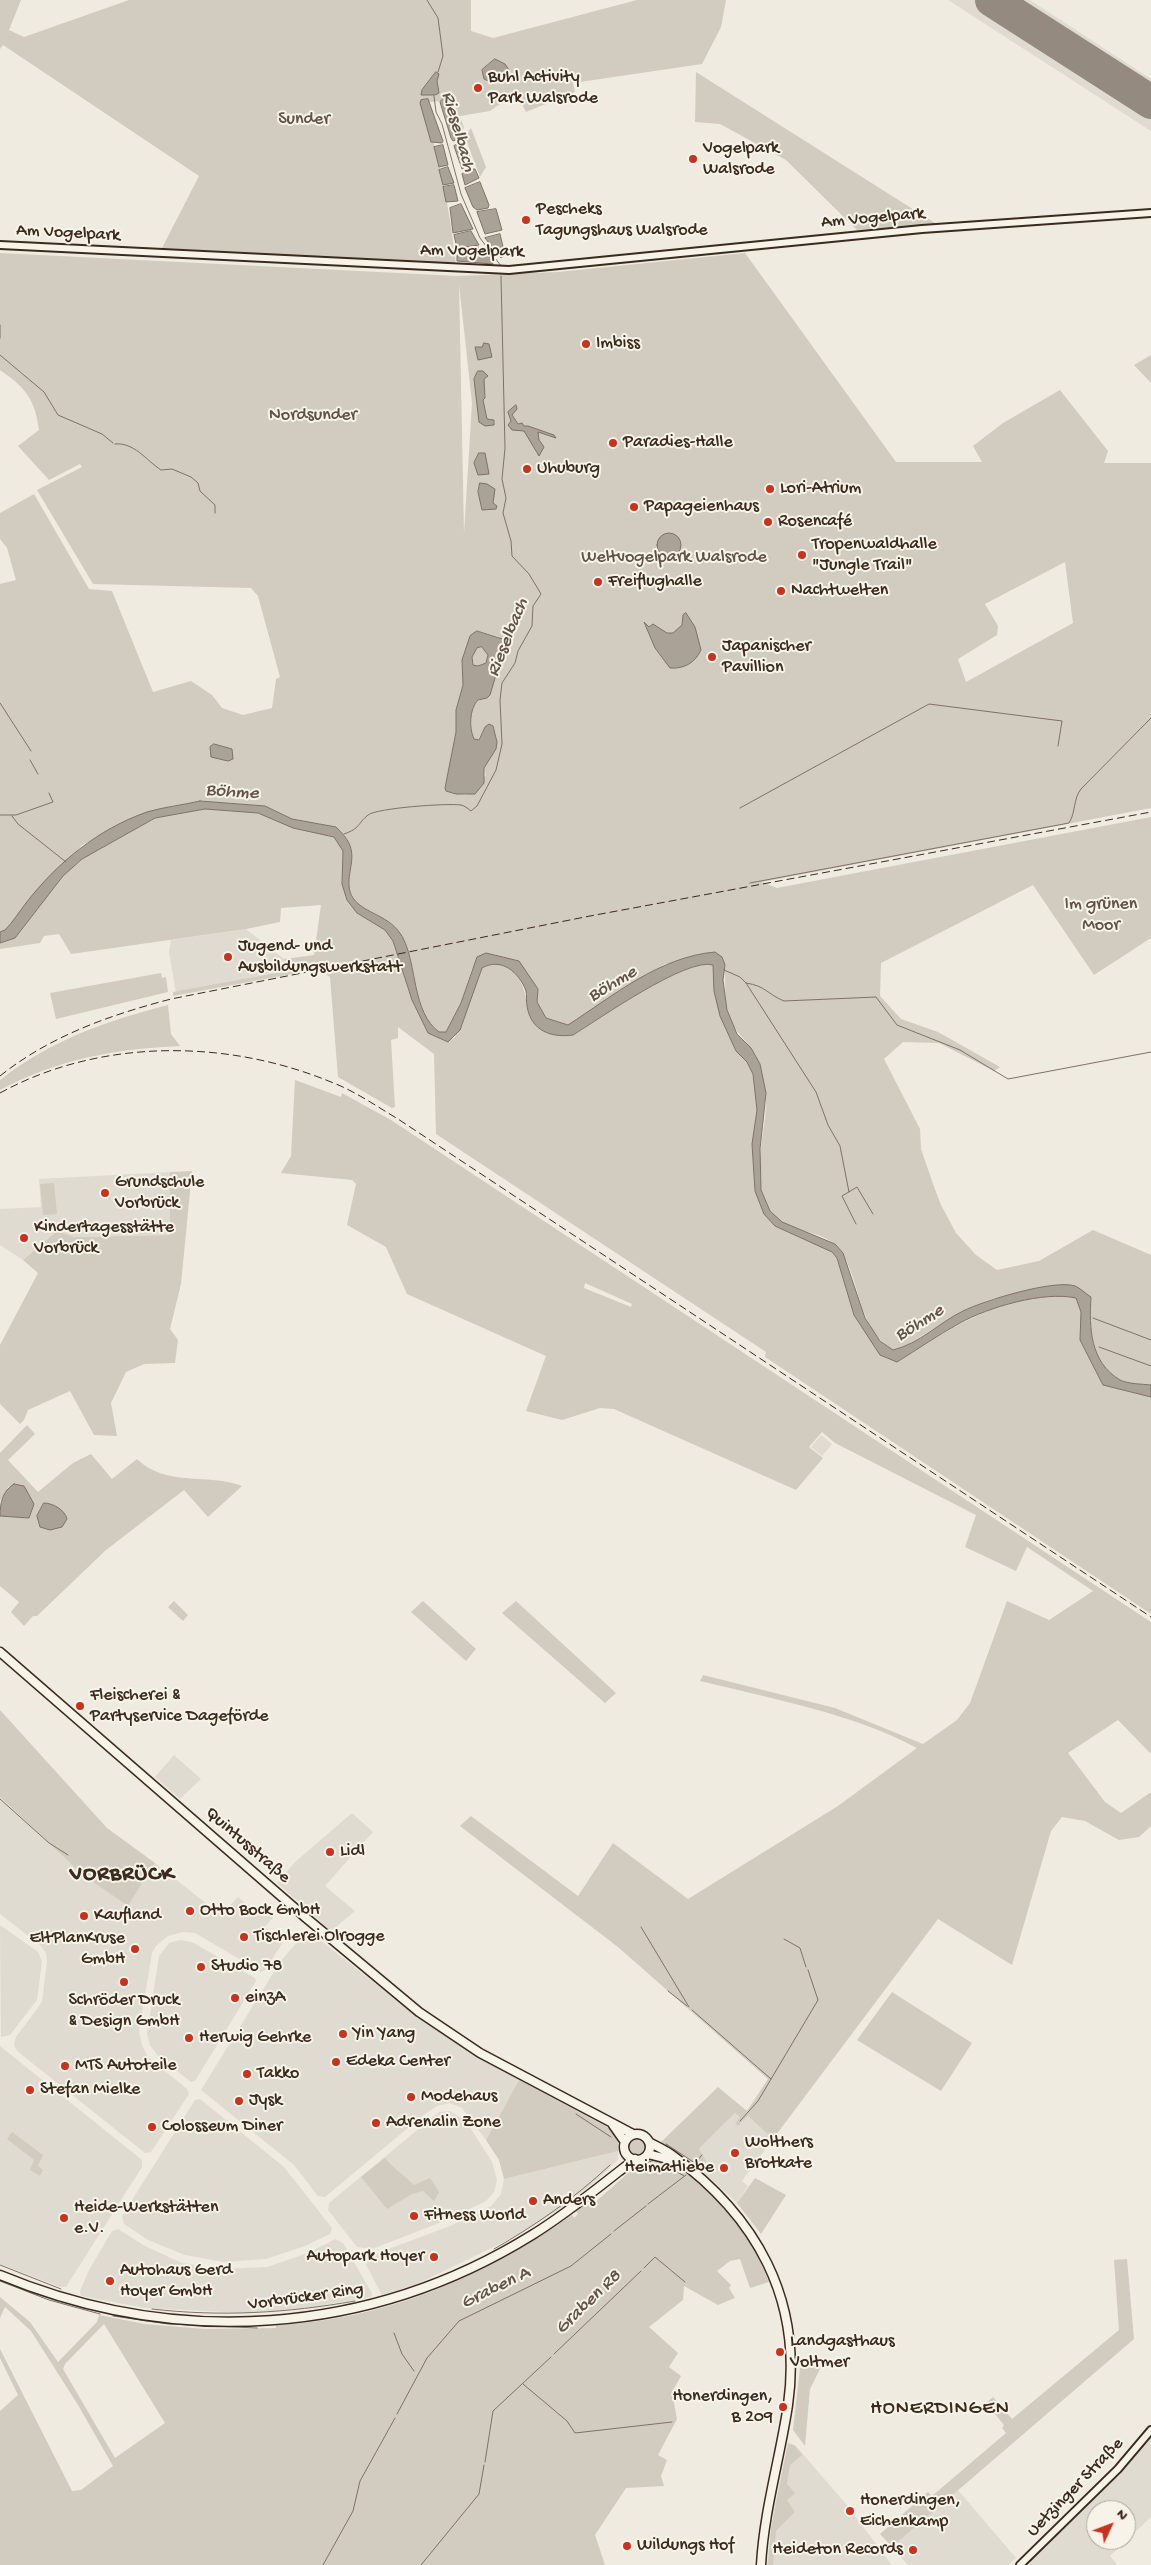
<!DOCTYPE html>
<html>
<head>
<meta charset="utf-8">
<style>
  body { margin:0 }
  #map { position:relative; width:1151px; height:2565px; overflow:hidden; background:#efebe0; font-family:"Gochi Hand",sans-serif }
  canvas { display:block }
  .north { position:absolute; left:1086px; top:2500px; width:50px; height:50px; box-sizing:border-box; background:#f7f3e8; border:1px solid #aca397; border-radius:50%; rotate:47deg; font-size:14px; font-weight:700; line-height:20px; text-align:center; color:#3b2a1e }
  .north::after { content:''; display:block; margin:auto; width:18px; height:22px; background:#c8321e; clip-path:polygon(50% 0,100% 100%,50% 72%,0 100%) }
</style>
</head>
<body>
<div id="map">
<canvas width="1151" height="2565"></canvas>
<div class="north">N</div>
</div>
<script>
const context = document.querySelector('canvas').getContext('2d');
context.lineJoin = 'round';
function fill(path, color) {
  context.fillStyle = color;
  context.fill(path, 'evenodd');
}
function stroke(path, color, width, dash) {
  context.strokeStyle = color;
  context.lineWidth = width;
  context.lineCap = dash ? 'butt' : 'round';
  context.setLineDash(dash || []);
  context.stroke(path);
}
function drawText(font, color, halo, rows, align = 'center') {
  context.font = font + ' "Gochi Hand",sans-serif';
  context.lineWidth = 4;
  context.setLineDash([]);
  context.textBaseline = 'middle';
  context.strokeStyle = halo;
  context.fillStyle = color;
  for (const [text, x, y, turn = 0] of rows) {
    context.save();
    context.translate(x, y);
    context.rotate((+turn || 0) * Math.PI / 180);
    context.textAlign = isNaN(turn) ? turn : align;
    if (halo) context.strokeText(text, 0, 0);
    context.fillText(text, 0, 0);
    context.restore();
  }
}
fill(new Path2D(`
  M948,0h82l121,79v52z
  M246,929l38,30 2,11 -110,23 -7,-41 2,-12z
  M170,1172v63l-96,2 -17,-6 -34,29 -23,-15v-36l41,-2 -2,-28z
  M821,1435l11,9 -10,12 -11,-9z
  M174,1755l27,24 -21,20 -25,-22z
  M0,1797l84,79 44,30 27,-43 66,52 17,-18 16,14 5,-7 14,13 -8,10 18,15 -18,28 -4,2 -66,-39 -13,-1 -14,4 -12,10 -4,7 -13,79 3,13 6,12 39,32 2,5 -38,58 -6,1 -128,-102 -3,-6 2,-8 26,-35 5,-41 -1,-8 -6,-8 -40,-31z
  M352,1813l21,19 -48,54 30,25 -24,20 -54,-48 18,-21z
  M0,1925l38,27 4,9 -5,39 -27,35 -9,2z
  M310,1932l109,86 100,62 -33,60 -24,-32 -13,-5 -12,3 -11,7 -101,84 -7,-1 -24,-31 -93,-75 79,-128 24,-28z
  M180,1940l12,2 63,36 1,3 -61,100 -4,1 -33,-26 -8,-11 -3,-11 12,-78 10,-13z
  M0,2046l142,114v7l-76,120h-6l-60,-23z
  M200,2099l84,68 48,61 -2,6 -25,12 -39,13 -43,3 -38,-7 -37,-15 -24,-16 -2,-8 73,-116z
  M450,2111l16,10 26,41 5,18 -3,12 -8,9 -39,19 -75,29 -15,-2 -29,-37 1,-7 110,-91z
  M735,2113l5,5 -2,8 10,-10 25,23 -31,42 6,5 -11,17 -37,-34 5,-8 -6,-12z
  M618,2151v9l-22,21 -33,26 -53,32 -93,45 -35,11 -16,-30 4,-9 80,-30 41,-20 10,-12 3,-15z
  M118,2229l27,17 37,17 40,6 45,-2 41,-14 27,-14 8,4 29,50 -1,4 -58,10 -66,6 -102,-5 -64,-12 -1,-5 9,-21 23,-39z
  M1151,2435v82l-41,39 7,9h-90l99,-97zM1096,2510h30v30h-30z
  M788,2442l8,4 49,57 47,62h-125l7,-56z
  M958,2490l58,68 -8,7h-100l-16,-18z`), '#e0dbd0');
fill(new Path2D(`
  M0,0h21l-12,30 15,7 105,-37h342v31l22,7 144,-38h89l-5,27 -19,37 -129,19 2,9 -49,20 -4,-8 -15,-5 -17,12 -30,5 4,12 -2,3 -8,-13 -4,-18 -28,3c17,53 28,106 34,162l-294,-17 37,-72 -196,-131 -3,4z
  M696,72l242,153 -81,5 -71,-70 -66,-36 -25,-2z
  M471,128l15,39 -6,10 -15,-40z
  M0,253l458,23 100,-4 187,-19 151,209h86l-9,-16 30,-23 57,-33 48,61 -4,12h47v345l-389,74 15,6 374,-71v121l-57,37 -61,-90 -152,78 -1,33 21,23 37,13 62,35 -6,4 -55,-28 -36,-1 -19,17 36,70 1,20 12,35 8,21 15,28 20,22 21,15 42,-9 54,-31 58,25v130c-9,-1 -23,-1 -31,-5 -30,-18 -31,-52 -29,-83l-28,-12 -71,14 -30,12 -58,36 -11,3c-36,-24 -31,-62 -50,-96 -14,-27 -58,-18 -74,-44 -21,-34 -1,-79 -3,-116 0,-8 -11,-40 -16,-47 -10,-13 -19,-20 -23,-38 -4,-17 1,-37 -5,-52l-57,7 -97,61 -22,-7 -9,-16 1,-13 -52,-36 -14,16 -11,34 -15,29h-7c-28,-21 -21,-66 -36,-94 -13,-24 -38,-23 -50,-40 -10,-15 2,-34 -2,-49 -2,-8 -9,-16 -15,-22l-44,-8 -27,-13 -24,-2 -41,-3 -51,11 -67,33 -77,86 -5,1v-348l16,-4 -9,-32 -7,-9v-26l34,-19 55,95 23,2 41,101 38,-11 21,14 10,13 21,7 29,-7 4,-29 4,-2 -22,-81 -7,-8 -158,-4 -56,-94 45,-23 -2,-3 -31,16 -31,-34 21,-16c-4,-31 -14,-43 -39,-60zM459,284l13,119 -8,130zM1065,562l8,61 -107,59 -8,-23 39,-24 1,-9 -13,-22zM477,631l22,6 5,23 -6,8 -11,30c-19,1 -20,28 -13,42h4l7,-13 8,-1 4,16 -13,26 2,7 -20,20 -20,-4 -1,-3 11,-56v-22z
  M1151,355v28l-17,-18z
  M483,647l5,8 -2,8 -8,3 -5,-1 -1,-8 5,-9z
  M205,809l53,4 76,24 9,14 -1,33 15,29 28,17 8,11 19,59 16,33 20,9 7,-5 27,-69c28,-15 44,15 45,39l46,28c26,-16 114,-78 141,-70v26l22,60 11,11 6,12 4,36 -5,34 3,47 20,35 52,22 10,10 17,57 43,47c51,-32 116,-76 179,-65l5,15 -1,28 23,45 48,12v217l-386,-257 1,-5 -330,-218 -2,-80 -36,-27v11l-7,2 4,67 -3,1 -54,-31 -8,-100 -11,-8 -146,27v-4l113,-21 -2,-12 30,-4 7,-50 -40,3 -1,14 -34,7 -175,25 -12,-20 -15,2 -4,7 -40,6v-6l15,-5 48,-62 19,-17 73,-41z
  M161,973l1,5 4,-1 2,15 -112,27 -6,-26z
  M168,1005l3,29 9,12c-65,3 -122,13 -180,44v-10c51,-40 106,-59 168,-75z
  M295,1080l46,17 1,-4 49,27 760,502v132l-33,-34 -50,33 37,49 16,11 30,-21v34l-12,11 -20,3 -34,-19 -23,-4 -11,14 -39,134 -74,-46 -165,220 -25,-23 -10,10 -3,-3 5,-5 -5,-5 -36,36 7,12 -6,8 -39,-27 57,-55 29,24 21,-32 -150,-132 -158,-121 11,-10 107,80 35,-53 75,56 150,-93 79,-58c-66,-35 -144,-49 -217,-67l3,-6 132,33 88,36 34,-24 13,-17 37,-102 42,19 44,-29 -66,-44 -11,24 -51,-24 11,-32 -141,-72 -13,-11 -13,15 14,11 -27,32 -182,-81 -14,-1 -38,12 -36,-9 20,-55 -139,-62 -21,-47 -39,-22 9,-41 -4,-4 -71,-7 10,-17zM585,1283l47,21 -1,3 -47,-19z
  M192,1171l-11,113 -11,45 8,11 -3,23 -31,1 -18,8 -15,31 6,33 -23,-1 -24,-44 -42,19 -4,10 -4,4 -20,-20v-59l38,-72 -15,-13 34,-29 17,6 96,-2v-63z
  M54,1183l3,31 -14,1 -3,-31z
  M27,1425l8,9 -27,26 30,32 35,-29 18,-9 21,25 25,-20c28,28 71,14 105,27l-34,31 -24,-27 -78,60 -69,66h-4l-9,10 -13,-14 8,-10 -19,-16v-70l29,2 -20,-32 -9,15v-48z
  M174,1601l14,14 -5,6 -15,-14z
  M423,1601l53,48 -10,12 -55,-49z
  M516,1601l100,92 -11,10 -103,-90z
  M0,1710l107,118 48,35 -27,43 -44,-30 -84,-79z
  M892,1992l80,51 -31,48 -84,-51z
  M519,2080l88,47 11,10v14l-114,28 -5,-19 -13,-20z
  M12,2132l31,23 -5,11 5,4 -3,6 -10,-6 4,-10 -27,-21z
  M627 2147a10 10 0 1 1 20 0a10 10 0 1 1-20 0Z
  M385,2158c9,11 19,17 29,27l16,-7 9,14 -5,9 -11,-10 -11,3 -25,15 -26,-32z
  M656,2160c30,1 79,59 94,83 8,12 13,26 19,39l-19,6 -10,-29 -10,2 -13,10 14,14 -2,3 6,10 -17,7 -34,-19 -1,14 -34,27 29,26 -9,14 12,9 -9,16 5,27 -19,36 9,5 -6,16 3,10 -38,2 -31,47 10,30h-605v-154l18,-16 -18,-37v-9l72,142 9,-1 32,-24 -35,-61 -47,-74 -26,-24 -5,11v-21l30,25 28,40 39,-40 2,-7 46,9 60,5 71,-1v-3c108,-5 208,-48 296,-110l2,3 4,-4 -2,-3 14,-11 4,3 41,-36zM104,2324l61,99 -50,35 -52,-89 2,-5z
  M755,2178l31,17 -25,39 -24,-31z
  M1127,2259l7,80 -242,208 -12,-13 48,-42 4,4 74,-63 -4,-5 2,-3 -18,-22 7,-6 19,22 107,-89 -5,-70z
  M813,2357l8,10 -11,22 -5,57 -12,-16 7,-62z
  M788,2444l6,1 8,10 -12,10 -3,19 8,9 -8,7 8,12 -19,19 -3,34h-5l3,-37z`), '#d1cbc0');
const water = new Path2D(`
  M495,59l10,5 4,6 -1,7c-9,7 -14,7 -24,2l-2,-9z
  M436,72l3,2 -2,7 2,12 -4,2h-14l1,-5z
  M428,99l15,42 -1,2 -11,-1 -11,-39 1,-3z
  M443,99l8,2 4,19 7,15 -1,3 -8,3 -2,-3 -11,-36z
  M462,142l9,17 -1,7 -8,3 -8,-23z
  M443,145l5,20 -9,2 -5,-20z
  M448,167l6,16 -11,2 -4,-15z
  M472,169h3l4,9 -14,7 -3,-11z
  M480,182l9,23 -1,3 -11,2 -4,-3 -8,-19z
  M454,185l4,16 -12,1 -3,-15z
  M461,204l12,25 -20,4 -3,-25z
  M496,209l6,21 -17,4 -8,-22z
  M471,231l8,14 -22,3 -3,-13z
  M500,234l5,21 -4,3 -16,-20z
  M478,247l12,10 3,7 -36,-3v-11z
  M484,343l5,1 3,13 -14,3 -3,-13h7z
  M478,371h5l5,5 -4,3 1,19 -2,2 4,19 7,1v5l-9,1 -6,-4 -5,-43z
  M516,405l1,4 -5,6 6,9 4,-1 2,3h4l26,9 2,3 -18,-6 1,8 5,7 -5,9 -15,-25 -12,-1 -4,-5 3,-4 -3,-9z
  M479,453h6l4,21 -11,1 -4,-12z
  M480,483l7,1 8,5 -2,14 4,3 -1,3 -14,1 -4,-18z
  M657 545a12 12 0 1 1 24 0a12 12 0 1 1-24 0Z
  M686,613l9,14 6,23c-6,13 -17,19 -31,18l-15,-20 -11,-26 5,5 4,-3 14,9h6l9,-8 1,-10z
  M477,631l35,11 -14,26 -8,27 -3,3 -9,2c-9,9 -9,29 -4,39l5,1 6,-13 4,-3 4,2 4,16 -1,7 -12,19v15l-9,11h-19l-10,-3 -1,-3 11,-56v-22l7,-25 -1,-25 8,-24zM482,647l6,8 -2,8 -8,3 -5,-1 -1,-8 5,-9z
  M214,744l18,5 1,10 -5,2 -17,-4 -1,-10z
  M200,801l65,5 27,13 44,8c6,6 13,13 15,22 4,15 -8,34 2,49 12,17 37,16 50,40 14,27 9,74 36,94h7l15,-29 16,-46 9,-4 33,8 19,28 -1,13 9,16 22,7c45,-29 91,-68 147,-73l7,5 3,8 -2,15 4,30 10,24 14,14 9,16 6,29 -6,56 1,41 9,21 12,11 53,22 8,9 22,65 15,23 13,9c26,-6 47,-28 70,-39 20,-10 91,-32 112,-25 5,2 11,8 16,11 -2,31 -1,65 29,83 8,4 22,4 31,5v12l-48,-12 -23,-45 1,-28 -5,-14c-33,-7 -87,9 -116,25 -22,12 -42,26 -63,39l-17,-7 -26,-40 -17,-57 -5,-6 -57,-26 -11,-12 -9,-23 -3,-47 5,-34 -4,-36 -6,-12 -11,-11 -16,-35 -6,-25 -1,-26c-26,-8 -114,54 -140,70 -22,3 -42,-4 -46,-29 -1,-5 0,-10 -1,-15 -7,-19 -25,-34 -44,-23l-22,62 -12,12 -20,-9 -16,-33 -19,-59 -8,-11 -28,-17 -10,-13 -5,-16 1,-33 -9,-14 -41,-9 -35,-15 -53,-4 -50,9 -73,41 -19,17 -48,62 -15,5v-11l5,-2c8,-8 14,-18 21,-27 31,-40 72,-74 121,-91 17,-5 36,-7 53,-11z
  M14,1484l10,2 10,18 -5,14 -29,-2c0,-12 2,-25 14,-32z
  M44,1503c9,0 21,7 23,16l-5,8 -12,3 -10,-3 -3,-11z`);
fill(water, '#aaa296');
stroke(water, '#7e7266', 1);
stroke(new Path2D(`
  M427,0l11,18 5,38 -5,16
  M434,96l2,16 6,12 19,70 19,44 21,28
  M0,325v13
  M0,355l44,37 14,23 44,19 11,9
  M115,444c19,-2 31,16 46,26l11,-1 19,8 7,6 2,8 15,14v8
  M0,703l31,48
  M30,760l8,14
  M740,808l189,-104 133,17 -4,25
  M0,815h16l37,-13 -4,-9
  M12,816l6,8 48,38
  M344,834c17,-6 13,-10 24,-19 9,-7 79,-12 93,-10 4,1 6,3 10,6l6,-5 19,-36 6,-26 -2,-44 2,-17 13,-20 3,-12 14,-25 1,-20 8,-12 -12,-20 -17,-18 -1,-15 -8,-28 3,-15 -4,-19 3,-31 -4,-172
  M750,883l319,-60c7,-11 4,-24 12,-34l70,-71
  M724,970l16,7 6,6 70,109 12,33 12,21 9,46
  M746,983c20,3 21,11 38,18l92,-4 21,28 63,25 48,29 143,-27
  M856,1224l-14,-28 15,-9 16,27
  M1093,1318l58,22
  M1099,1347l52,19
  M0,1799l49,44 19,12
  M641,1927l48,80
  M784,1939l16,9 6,19
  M668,1991l19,15
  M692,2010l79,69
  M576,2114l35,23
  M740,2121l18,-20 60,-101 -10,-30
  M666,2144l29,19
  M659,2161l25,15
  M694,2164l8,-9
  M623,2175l12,-9 20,-6
  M648,2204l38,-29
  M614,2231l32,-25
  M494,2249c42,-24 81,-51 116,-84
  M0,2265l61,24
  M644,2268l11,-11 30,25
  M0,2281l49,19 51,14
  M152,2309c69,8 135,4 203,-8
  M113,2316l55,8 89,4
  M394,2333l8,21 12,17
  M554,2354l87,-83
  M523,2384l44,37 8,12 97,-11
  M397,2414l30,-56 32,-37 112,-55 40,-32
  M485,2462l8,-51 58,-54
  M323,2565l30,-54 7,-30 35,-63
  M421,2565l58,-71 5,-29`), '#7e7266', 1);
stroke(new Path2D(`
  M992,0l159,102`), '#958a7f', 34);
const minor = new Path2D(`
  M0,245l509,25 413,-41 229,-16
  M1020,2565l98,-96 33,-39`);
const major = new Path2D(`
  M0,1652l305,265 114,95 61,41 153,81
  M613,2125l12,17
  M624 2147a13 13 0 1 1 26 0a13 13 0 1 1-26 0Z
  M649,2142c7,4 16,8 23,13 84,61 131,144 116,250 -8,53 -24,106 -27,160
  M648,2154l31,8
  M0,2275c176,73 369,61 532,-40 36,-22 69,-50 103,-76`);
stroke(minor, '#3b2a1e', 10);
stroke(major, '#3b2a1e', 11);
stroke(minor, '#f7f3e8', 6);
stroke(major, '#f7f3e8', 8);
stroke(new Path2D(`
  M0,1076c50,-40 110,-61 171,-77l419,-83 561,-104
  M0,1093c100,-55 227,-54 331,-11 24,9 45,24 67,37l753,498`), '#3b2a1e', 1, [8, 4]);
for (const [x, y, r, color] of [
  [478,88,5,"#c8321e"],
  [693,159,5,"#c8321e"],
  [526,220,5,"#c8321e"],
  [586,344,5,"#c8321e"],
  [613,443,5,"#c8321e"],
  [527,469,5,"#c8321e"],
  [770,489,5,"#c8321e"],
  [634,507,5,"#c8321e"],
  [768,522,5,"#c8321e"],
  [802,555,5,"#c8321e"],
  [598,582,5,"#c8321e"],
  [781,591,5,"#c8321e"],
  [712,657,5,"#c8321e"],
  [228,957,5,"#c8321e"],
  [105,1193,5,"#c8321e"],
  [24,1238,5,"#c8321e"],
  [80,1706,5,"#c8321e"],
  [330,1852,5,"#c8321e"],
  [190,1911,5,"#c8321e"],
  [84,1916,5,"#c8321e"],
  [244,1937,5,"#c8321e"],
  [135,1949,5,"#c8321e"],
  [201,1967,5,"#c8321e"],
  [124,1982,5,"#c8321e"],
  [235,1998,5,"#c8321e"],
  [343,2034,5,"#c8321e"],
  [189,2038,5,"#c8321e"],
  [336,2062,5,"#c8321e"],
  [65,2066,5,"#c8321e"],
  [247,2074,5,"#c8321e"],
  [30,2090,5,"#c8321e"],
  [411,2097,5,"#c8321e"],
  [239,2101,5,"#c8321e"],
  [376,2123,5,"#c8321e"],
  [152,2127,5,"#c8321e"],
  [735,2153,5,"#c8321e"],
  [724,2168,5,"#c8321e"],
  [533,2201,5,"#c8321e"],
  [414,2216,5,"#c8321e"],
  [64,2218,5,"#c8321e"],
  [434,2257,5,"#c8321e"],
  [110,2281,5,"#c8321e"],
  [780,2352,5,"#c8321e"],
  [783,2407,5,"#c8321e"],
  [850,2511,5,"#c8321e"],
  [627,2546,5,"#c8321e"],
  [913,2550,5,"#c8321e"]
]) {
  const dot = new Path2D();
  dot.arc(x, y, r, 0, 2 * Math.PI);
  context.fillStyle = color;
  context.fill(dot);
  stroke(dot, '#f7f3e8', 2);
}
drawText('18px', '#3b2a1e', '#f7f3e8', [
  ["Buhl Activity",488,78],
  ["Park Walsrode",488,99],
  ["Vogelpark",703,149],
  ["Walsrode",703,170],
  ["Pescheks",536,210],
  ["Tagungshaus Walsrode",536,231],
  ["Imbiss",596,344],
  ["Paradies-Halle",623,443],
  ["Uhuburg",537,469],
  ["Lori-Atrium",780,489],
  ["Papageienhaus",644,507],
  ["Rosencafé",778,522],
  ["Tropenwaldhalle",812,545],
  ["\"Jungle Trail\"",812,566],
  ["Freiflughalle",608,582],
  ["Nachtwelten",791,591],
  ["Japanischer",722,647],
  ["Pavillion",722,668],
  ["Jugend- und",238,947],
  ["Ausbildungswerkstatt",238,968],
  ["Grundschule",115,1183],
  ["Vorbrück",115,1204],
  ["Kindertagesstätte",34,1228],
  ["Vorbrück",34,1249],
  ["Fleischerei &",90,1696],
  ["Partyservice Dageförde",90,1717],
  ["Lidl",340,1852],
  ["Otto Bock GmbH",200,1911],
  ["Kaufland",94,1916],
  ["Tischlerei Olrogge",254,1937],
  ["EltPlanKruse",125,1939,"right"],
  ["GmbH",125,1960,"right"],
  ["Studio 78",211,1967],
  ["einzA",245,1998],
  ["Schröder Druck",124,2001,"center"],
  ["& Design GmbH",124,2022,"center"],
  ["Yin Yang",353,2034],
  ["Herwig Gehrke",199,2038],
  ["Edeka Center",346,2062],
  ["MTS Autoteile",75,2066],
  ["Takko",257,2074],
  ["Stefan Mielke",40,2090],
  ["Modehaus",421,2097],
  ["Jysk",249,2101],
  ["Adrenalin Zone",386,2123],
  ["Colosseum Diner",162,2127],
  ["Wolthers",745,2143],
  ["Brotkate",745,2164],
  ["Heimatliebe",714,2168,"right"],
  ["Anders",543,2201],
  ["Heide-Werkstätten",74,2208],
  ["e.V.",74,2229],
  ["Fitness World",424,2216],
  ["Autopark Hoyer",424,2257,"right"],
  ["Autohaus Gerd",120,2271],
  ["Hoyer GmbH",120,2292],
  ["Landgasthaus",790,2342],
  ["Voltmer",790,2363],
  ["Honerdingen,",773,2397,"right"],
  ["B 209",773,2418,"right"],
  ["Honerdingen,",860,2501],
  ["Eichenkamp",860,2522],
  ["Wildungs Hof",637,2546],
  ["Heideton Records",903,2550,"right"]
], 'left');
drawText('18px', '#605246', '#f7f3e8', [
  ["Sunder",304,120],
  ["Nordsunder",313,416],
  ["Weltvogelpark Walsrode",674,558],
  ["Im grünen",1101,905],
  ["Moor",1101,926]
]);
drawText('18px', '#3b2a1e', '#f7f3e8', [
  ["Am Vogelpark",873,219,-5],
  ["Am Vogelpark",68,234,3],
  ["Am Vogelpark",472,252,1],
  ["Quintusstraße",247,1846,41],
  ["Vorbrücker Ring",306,2298,-8],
  ["Uetzinger Straße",1076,2488,-46]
]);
drawText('italic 19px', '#625448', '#f7f3e8', [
  ["Rieselbach",457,132,74],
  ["Rieselbach",509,638,-68],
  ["Böhme",232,793,4],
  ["Böhme",613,985,-31],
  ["Böhme",920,1324,-32],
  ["Graben A",496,2289,-26],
  ["Graben R8",589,2303,-44]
]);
context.letterSpacing = '1px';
drawText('20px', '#3b2a1e', '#f7f3e8', [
  ["HONERDINGEN",940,2410]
]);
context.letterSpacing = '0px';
context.letterSpacing = '1px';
drawText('bold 22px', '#3b2a1e', '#f7f3e8', [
  ["VORBRÜCK",122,1876]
]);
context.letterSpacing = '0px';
</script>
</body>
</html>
